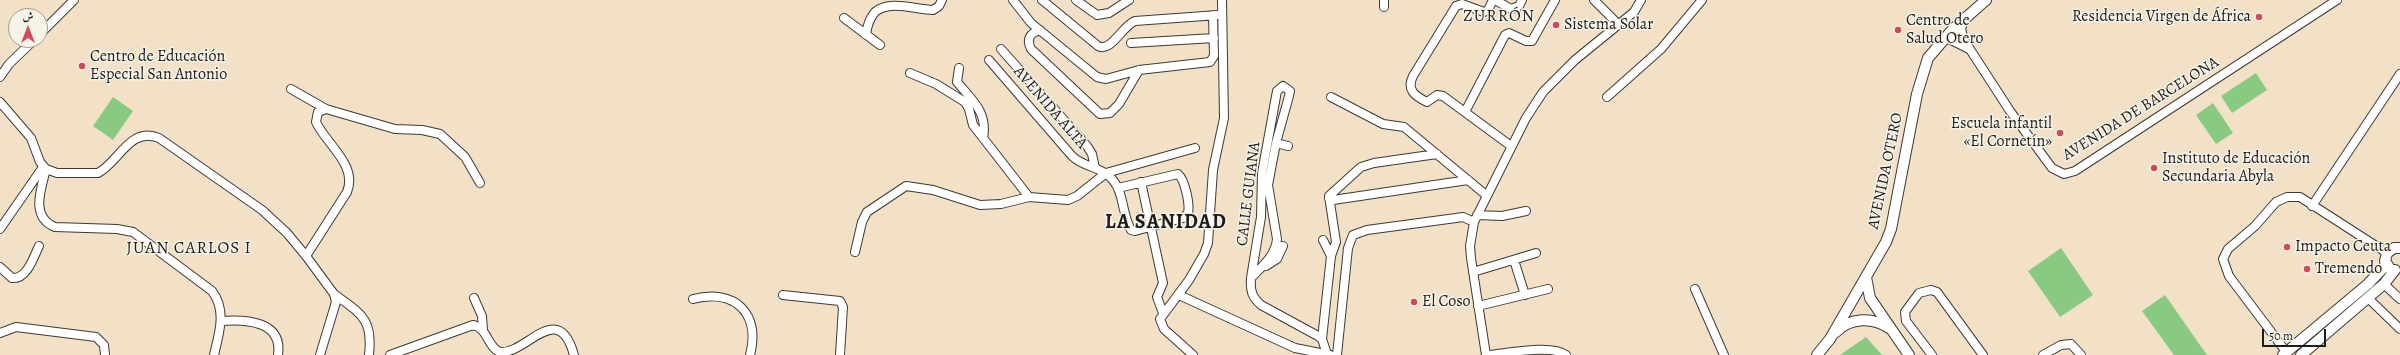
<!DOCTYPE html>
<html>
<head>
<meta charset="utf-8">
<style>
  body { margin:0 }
  #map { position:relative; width:2400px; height:355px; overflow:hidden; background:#f3e1c7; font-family:Alegreya,Amiri,serif }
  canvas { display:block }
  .north { position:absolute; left:8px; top:8px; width:40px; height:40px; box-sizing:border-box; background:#f7f3e8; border:1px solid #9f9d96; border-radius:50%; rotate:0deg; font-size:11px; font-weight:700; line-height:16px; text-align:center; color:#1c1c1c }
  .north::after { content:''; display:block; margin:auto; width:14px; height:18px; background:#d1495b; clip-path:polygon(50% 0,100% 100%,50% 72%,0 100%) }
  .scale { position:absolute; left:2262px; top:329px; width:64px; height:18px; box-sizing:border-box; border:2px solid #1c1c1c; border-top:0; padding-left:5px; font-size:12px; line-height:14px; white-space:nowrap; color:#1c1c1c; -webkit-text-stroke:3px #f7f3e8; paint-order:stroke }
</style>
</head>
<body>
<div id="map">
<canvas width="2400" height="355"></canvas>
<div class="north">ش</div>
<div class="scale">50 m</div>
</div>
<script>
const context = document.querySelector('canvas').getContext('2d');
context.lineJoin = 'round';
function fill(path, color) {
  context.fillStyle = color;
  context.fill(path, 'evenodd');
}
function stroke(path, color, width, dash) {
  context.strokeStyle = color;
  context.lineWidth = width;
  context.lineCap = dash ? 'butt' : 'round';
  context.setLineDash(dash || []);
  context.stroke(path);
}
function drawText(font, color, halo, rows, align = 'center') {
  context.font = font + ' Alegreya,serif';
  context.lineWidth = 3;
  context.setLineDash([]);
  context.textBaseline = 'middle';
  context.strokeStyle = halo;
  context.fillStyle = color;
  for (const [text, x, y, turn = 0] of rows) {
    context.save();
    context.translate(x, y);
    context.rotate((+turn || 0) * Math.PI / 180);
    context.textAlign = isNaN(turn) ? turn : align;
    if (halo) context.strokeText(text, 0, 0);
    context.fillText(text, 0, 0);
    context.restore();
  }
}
fill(new Path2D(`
  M2256,73l11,17 -35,23 -11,-17z
  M113,97l20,14 -20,29 -20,-14z
  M2213,103l20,30 -17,11 -20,-29z
  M2061,248l32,47 -33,22 -32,-46z
  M2165,295l42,60h-33l-32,-44z
  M1866,337l16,18h-42z`), '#89ca82');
const minor = new Path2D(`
  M1013,0l18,23 66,54 9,2 33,-9 71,-8 4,-6 -1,-41
  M1042,0l56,46c13,7 24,-20 37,-25l83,-6
  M1076,0l21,15 12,-2 20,-13
  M1384,0v7
  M1493,0l-5,10 -4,2 -22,-8 -6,2 -43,70c-7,14 2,20 14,26l10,-7 6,1 68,50
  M1495,0l16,9 8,-3 3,-6
  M1594,0l25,25
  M844,18l36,27
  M1040,30c-10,3 -14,9 -9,19l69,65 10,-1 9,-9 20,-34
  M40,34l34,-34
  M866,35c1,-9 3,-16 9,-23 15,-12 38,-3 58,-2l6,-4 3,-6
  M1131,43l83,-5
  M1001,49l86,97 5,8 3,14
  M1969,49l-18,-9 -1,-7 12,4 48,74 42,57 12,6 11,-3 262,-171
  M989,60l83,96c11,11 26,10 37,20 16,14 12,37 22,54l4,1 48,-13 5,-5c2,-9 -3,-33 -10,-39l-60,14
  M959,68l-2,14c15,18 31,30 26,56
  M910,73l26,11 29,18 4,7 4,16 56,72
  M0,77l9,-13 25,-24
  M291,89l35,20 69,20 27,1 18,4 25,23 15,26
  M1331,97l52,27 21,3 82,68
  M1607,97l54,-48 41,-49
  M0,102l31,36 9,24 6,7 11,4h41c21,-11 32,-47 61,-35l103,72 25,23 19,23 28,38 2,8 -16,53
  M1465,112l40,-77 4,-2 17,8h6l23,-41
  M1276,143l12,3
  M46,169c-5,20 -16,48 9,58l62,2 16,3 79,59c15,20 7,42 2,64
  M1141,182l22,101 -6,14 6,16
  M1329,198l4,2 135,-20
  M2312,206l88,-132
  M1477,215l25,1 24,-5
  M0,229l43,-62
  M855,252l7,-30 5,-10 39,-26 27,4 47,15 21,-1 28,-7 39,3 9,-4 29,-23 89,-25
  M306,256l41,-64c11,-27 -21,-48 -31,-70l2,-10 8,-3
  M1331,256l5,-14 -7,-46 32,-29 13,-4 63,-9
  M1514,260l11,35
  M1266,266l11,-7 6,-13
  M0,267l12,11c15,2 22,-22 27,-32
  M1473,272l63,-19
  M1251,278l10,-61 1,-44 15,-82 6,-5 7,5 -1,5 -13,47 -8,42 9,54c-2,18 -15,27 -26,39 -1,13 1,19 10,27l57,31 4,3 5,15
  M2384,284l16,15
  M1695,289l29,66
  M334,294c27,20 39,24 35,61
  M783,295l57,6 3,6 -3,48
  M1179,295l116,53 35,7
  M474,298l8,18 1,14
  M2368,298l32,31
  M693,299c42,-11 68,15 57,56
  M1478,306l70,-17
  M221,321c25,-2 62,0 57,34
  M0,333l16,-6 80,10 8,8 1,10
  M1322,339l9,-83 -8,-16
  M2287,353l-58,-77 -6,-17 5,-10 27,-23 21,-24 11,-5h13l87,56
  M390,355l83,-30c15,3 14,22 27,27 26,3 58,-54 74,3
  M1193,355l-29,-26 -4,-10 29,-39 15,-26 4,-11 5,-73 11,-52 -2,-118
  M1337,355l11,-107 5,-13 14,-5 89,-12 7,-1 11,5
  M1486,355l-15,-97 -1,-12 4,-24 52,-104 17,-26 32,-32 59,-48 7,-12
  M1490,355c18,-2 62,-11 76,0
  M1932,355l-26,-34 -1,-9 14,-19 12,-3 6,2 46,63
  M2043,355l18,-10 10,-1 10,11`);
const major = new Path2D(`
  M1962,37l-2,-8 3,-9
  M2390,269l-5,-8 2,-8 7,-5h6
  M1866,277l4,21 39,57
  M1836,332c14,-15 37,-15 53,-4
  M1817,355l13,-16 56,-97 5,-13 26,-135 11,-36 25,-29 33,-29
  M2283,355l85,-71 19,-20
  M2301,355l83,-71 11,-14`);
stroke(minor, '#3c3a36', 10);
stroke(major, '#3c3a36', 12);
stroke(minor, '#fff', 8);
stroke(major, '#fff', 10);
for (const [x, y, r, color] of [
  [2259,17,4,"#d1495b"],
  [1556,25,4,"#d1495b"],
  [1898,30,4,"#d1495b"],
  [82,66,4,"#d1495b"],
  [2060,133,4,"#d1495b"],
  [2154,168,4,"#d1495b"],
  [2287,247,4,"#d1495b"],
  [2307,269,4,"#d1495b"],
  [1414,302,4,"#d1495b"]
]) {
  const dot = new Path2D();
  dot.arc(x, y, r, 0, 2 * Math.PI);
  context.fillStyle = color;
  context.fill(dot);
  stroke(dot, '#f7f3e8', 1.5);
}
drawText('16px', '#1c1c1c', '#f7f3e8', [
  ["Residencia Virgen de África",2251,17,"right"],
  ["Centro de",1906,21],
  ["Salud Otero",1906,39],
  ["Sistema Solar",1564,25],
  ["Centro de Educación",90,57],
  ["Especial San Antonio",90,75],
  ["Escuela infantil",2052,124,"right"],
  ["«El Cornetín»",2052,142,"right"],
  ["Instituto de Educación",2162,159],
  ["Secundaria Abyla",2162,177],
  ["Impacto Ceuta",2295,247],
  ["Tremendo",2315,269],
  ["El Coso",1422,302]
], 'left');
drawText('16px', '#1c1c1c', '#f7f3e8', [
  ["AVENIDA ALTA",1050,108,49],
  ["AVENIDA DE BARCELONA",2141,109,-32],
  ["AVENIDA OTERO",1886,171,-78],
  ["CALLE GUIANA",1249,194,-83]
]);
context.letterSpacing = '1px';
drawText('17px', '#1c1c1c', '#f7f3e8', [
  ["ZURRÓN",1499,17],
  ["JUAN CARLOS I",189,249]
]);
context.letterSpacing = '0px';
context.letterSpacing = '1px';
drawText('bold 20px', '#1c1c1c', '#f7f3e8', [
  ["LA SANIDAD",1166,223]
]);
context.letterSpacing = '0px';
</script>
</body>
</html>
